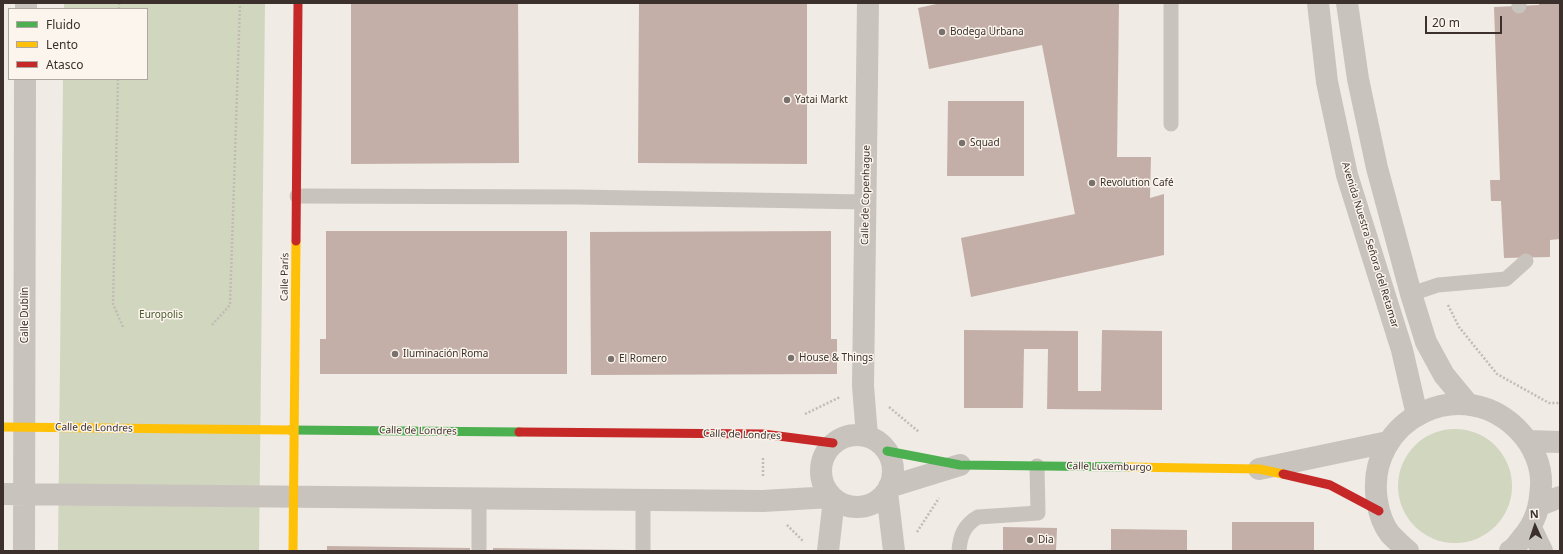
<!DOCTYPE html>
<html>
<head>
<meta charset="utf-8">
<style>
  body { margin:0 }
  #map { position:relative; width:1563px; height:554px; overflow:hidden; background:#f0ebe5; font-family:"Noto Sans",sans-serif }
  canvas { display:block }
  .frame { position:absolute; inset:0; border:4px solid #3b302b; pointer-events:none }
  .legend { position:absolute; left:8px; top:8px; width:140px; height:72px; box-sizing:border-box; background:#fbf5ee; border:1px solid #aea6a0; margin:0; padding:5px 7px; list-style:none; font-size:12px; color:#3b302b }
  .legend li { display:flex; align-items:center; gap:8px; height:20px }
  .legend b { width:20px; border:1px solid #aea6a0 }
  .north { position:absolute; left:1515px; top:506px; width:40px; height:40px; -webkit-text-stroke:3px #fbf5ee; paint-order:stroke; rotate:357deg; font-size:11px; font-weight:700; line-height:16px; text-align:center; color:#3b302b }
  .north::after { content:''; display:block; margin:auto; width:14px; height:18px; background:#3b302b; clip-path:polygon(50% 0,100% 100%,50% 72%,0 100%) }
  .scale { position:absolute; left:1425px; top:16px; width:77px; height:18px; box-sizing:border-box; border:2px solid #3b302b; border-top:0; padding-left:5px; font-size:12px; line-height:14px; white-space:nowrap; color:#3b302b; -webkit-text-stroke:3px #fbf5ee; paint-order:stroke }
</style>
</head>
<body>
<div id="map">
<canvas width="1563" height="554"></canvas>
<div class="frame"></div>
<ul class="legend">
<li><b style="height:5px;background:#4caf50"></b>Fluido</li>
<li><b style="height:5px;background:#ffc107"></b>Lento</li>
<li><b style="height:5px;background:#c62828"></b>Atasco</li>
</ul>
<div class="north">N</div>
<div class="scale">20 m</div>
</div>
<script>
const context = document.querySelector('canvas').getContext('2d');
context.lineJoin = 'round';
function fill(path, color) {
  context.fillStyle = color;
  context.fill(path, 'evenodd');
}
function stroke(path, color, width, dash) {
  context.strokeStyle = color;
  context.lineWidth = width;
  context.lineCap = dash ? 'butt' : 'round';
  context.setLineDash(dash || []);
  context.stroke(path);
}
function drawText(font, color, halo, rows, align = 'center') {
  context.font = font + ' "Noto Sans",sans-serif';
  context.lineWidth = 3;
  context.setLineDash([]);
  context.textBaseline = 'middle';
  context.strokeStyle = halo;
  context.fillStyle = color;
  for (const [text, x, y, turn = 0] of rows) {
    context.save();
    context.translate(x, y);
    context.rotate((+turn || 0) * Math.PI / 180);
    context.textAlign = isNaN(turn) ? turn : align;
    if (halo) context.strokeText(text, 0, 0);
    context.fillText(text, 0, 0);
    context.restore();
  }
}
fill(new Path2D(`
  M64,3h201l-6,548h-201l5,-472h84v-70h-83z
  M1398 486a57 57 0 1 1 114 0a57 57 0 1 1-114 0Z`), '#d1d6bf');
fill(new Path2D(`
  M351,3h167l1,160 -168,1z
  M639,3h168v161l-169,-1z
  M941,3h178l-2,154h34l-1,41 14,-4v61l-193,42 -10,-59 114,-24 -33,-169 -113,24 -11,-61z
  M1539,3h21v236l-10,1v17l-46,1 -3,-57h-10l-1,-21h10l-6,-173 45,-2z
  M948,101h76v75h-77z
  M326,231h241v143h-247v-35h6z
  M831,231v108h6v35l-246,1 -1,-143z
  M964,330l114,1v60h23l1,-61 60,1v79l-115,-1 1,-60h-24l-1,59h-59z
  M1232,522h82v29h-82z
  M1003,527l54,1 -1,23h-53z
  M1111,529l76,1v21h-76z
  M327,546l143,2v3h-143z
  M493,548l139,2v1h-139z`), '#c3afa7');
stroke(new Path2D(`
  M119,9v-6
  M118,79l-5,225 10,23
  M1448,305l11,22 38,47 52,29h11
  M212,325l18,-20 10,-302
  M889,407l30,25
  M805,414l35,-17
  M763,458v19
  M787,525l17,17
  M917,532l22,-34`), '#c2bbb6', 2.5, [2, 2]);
stroke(new Path2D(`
  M1519,3v3
  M1171,124v-121
  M297,196l280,1 289,5
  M1411,294l27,-9 68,-6 20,-18
  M479,551v-53
  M643,551v-51
  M959,551c1,-15 5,-26 19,-34l60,-4 -1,-47`), '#c9c3be', 15);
stroke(new Path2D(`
  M1318,3l9,79 20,93 55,175 15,65
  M1347,3l11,76 19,89 34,126 15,48 18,33 24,29
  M26,9v-6
  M821 471a36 36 0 1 1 72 0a36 36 0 1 1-72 0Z
  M867,436l-4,-50 5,-383
  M1528,441l32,1
  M1259,469l129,-27
  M889,487l71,-22
  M887,492l7,59
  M3,494l760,7 68,-4
  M1540,505l20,-8
  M1531,528l11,23
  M24,551l1,-472
  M828,551l6,-52
  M1408,551c-6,-5 -12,-11 -18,-17 -7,-9 -11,-21 -13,-33 -13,-83 88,-131 144,-68 12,13 21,33 20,52 -1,21 -5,37 -19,53 -4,5 -7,10 -12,13`), '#c9c3be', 22);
stroke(new Path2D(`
  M290,430l229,2
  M887,451l73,14 167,2`), '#4caf50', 9);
stroke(new Path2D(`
  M3,427l287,3
  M1127,467l132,2 24,5
  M293,551l3,-310`), '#ffc107', 9);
stroke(new Path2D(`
  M296,241l2,-238
  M519,432l244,2 70,9
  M1283,474l47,11 49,26`), '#c62828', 9);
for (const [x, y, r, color] of [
  [942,32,4,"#7a716c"],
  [787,100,4,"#7a716c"],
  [962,143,4,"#7a716c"],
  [1092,183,4,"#7a716c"],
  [395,354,4,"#7a716c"],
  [791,358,4,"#7a716c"],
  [611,359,4,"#7a716c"],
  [1030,540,4,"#7a716c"]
]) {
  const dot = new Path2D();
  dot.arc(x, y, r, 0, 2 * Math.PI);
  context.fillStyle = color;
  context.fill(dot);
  stroke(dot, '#fbf5ee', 1.5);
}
drawText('10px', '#3b302b', '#fbf5ee', [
  ["Bodega Urbana",950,32],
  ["Yatai Markt",795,100],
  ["Squad",970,143],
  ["Revolution Café",1100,183],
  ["Iluminación Roma",403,354],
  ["House & Things",799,358],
  ["El Romero",619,359],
  ["Dia",1038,540]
], 'left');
drawText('10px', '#3b302b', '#fbf5ee', [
  ["Calle de Copenhague",866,195,-89],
  ["Avenida Nuestra Señora del Retamar",1370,245,73],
  ["Calle París",285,277,-89],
  ["Calle Dublín",25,315,-90],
  ["Calle de Londres",94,428,1],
  ["Calle de Londres",418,431,1],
  ["Calle de Londres",742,435,2],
  ["Calle Luxemburgo",1109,467,1]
]);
drawText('10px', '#4a5a2e', '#fbf5ee', [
  ["Europolis",161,315]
]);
</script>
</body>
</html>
